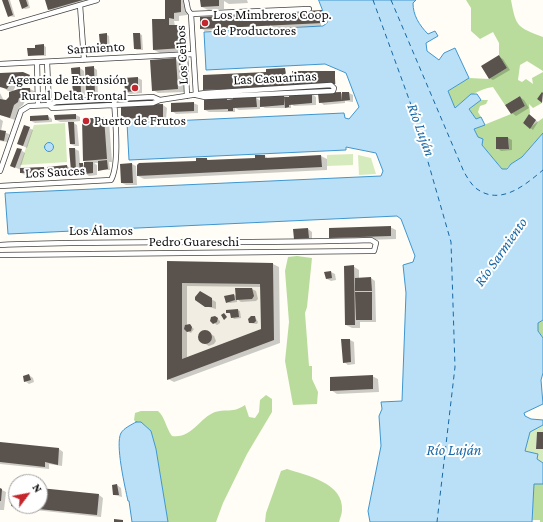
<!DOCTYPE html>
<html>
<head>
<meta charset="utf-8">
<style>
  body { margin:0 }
  #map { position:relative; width:543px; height:522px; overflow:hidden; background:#fffdf5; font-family:"Crimson Pro",serif }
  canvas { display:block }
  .north { position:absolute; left:8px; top:474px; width:40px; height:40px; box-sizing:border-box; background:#fff; border:1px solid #a0a0a0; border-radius:50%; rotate:58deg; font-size:11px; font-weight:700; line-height:16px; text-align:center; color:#111 }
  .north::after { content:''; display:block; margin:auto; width:14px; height:18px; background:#c4262e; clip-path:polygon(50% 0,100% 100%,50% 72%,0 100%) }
</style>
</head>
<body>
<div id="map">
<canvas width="543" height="522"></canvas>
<div class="north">N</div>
</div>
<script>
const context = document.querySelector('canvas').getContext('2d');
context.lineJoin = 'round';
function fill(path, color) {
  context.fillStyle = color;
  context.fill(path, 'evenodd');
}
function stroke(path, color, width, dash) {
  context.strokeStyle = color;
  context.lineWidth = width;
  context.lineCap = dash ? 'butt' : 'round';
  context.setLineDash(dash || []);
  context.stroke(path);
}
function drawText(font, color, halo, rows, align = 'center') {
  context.font = font + ' "Crimson Pro",serif';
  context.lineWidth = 4;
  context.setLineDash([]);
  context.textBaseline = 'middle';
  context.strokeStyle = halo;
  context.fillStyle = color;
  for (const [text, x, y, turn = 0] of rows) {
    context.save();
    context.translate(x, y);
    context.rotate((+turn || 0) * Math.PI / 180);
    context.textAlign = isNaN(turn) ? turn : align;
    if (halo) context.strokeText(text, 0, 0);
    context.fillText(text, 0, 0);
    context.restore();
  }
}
fill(new Path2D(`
  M65,123l2,39 -47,3 14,-40z
  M353,154v11l-26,1v-11z
  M358,155l13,3 5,16 -17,1z
  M543,425v7h-6l-1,17h7v14l-6,-4 1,-5 -13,-3 5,-19z`), '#d5ebbd');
fill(new Path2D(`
  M466,0h45c5,27 6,27 32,37v34l-16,-10 -7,4 -2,15 4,2 4,-3 7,5 -1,-6 11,-6v21l-6,6 5,4 -9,5 -4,-4 1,9 -7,10 6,5 14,-10v15l-21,24 -11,7 -6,6 -3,-1 -20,-24 -8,-16 37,-15 14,-8 -5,-10 -15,9 -12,-18c-14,2 -29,11 -38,22l-7,-18 21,-13 20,1 18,-11 -8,-13v-12l-6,-11 -13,7 -9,-8v-23zM496,137h12l1,11 -13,1z
  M481,100h7l-2,4 -6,2 -2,6 3,5 -5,2 -7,-10z
  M297,256l15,2 -5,49 -2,6 4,53h3v13l6,13 -1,12 -24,1 -8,-44 4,-39 -4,-51 3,-14z
  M543,320v18l-5,-7v-8z
  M266,395l6,4v13l-25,42 -24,49 -7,19h-48l-12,-73 -5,-18 -10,-9h-5l-2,-2 1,-7 6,-2h17c7,6 8,17 14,25 20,3 27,-18 43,-24 12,-4 17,2 30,-7l4,12 6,1 4,-6 1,-12z
  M287,469c19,6 57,14 55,41 0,4 -2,8 -3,12h-74l1,-9 15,-42z
  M534,484h9v38h-3v-2h-8z`), '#b9dc9c');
fill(new Path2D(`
  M182,283l78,1 1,45 -79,30z`), '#f1ede2');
const water = new Path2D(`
  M319,0h97l-3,3c0,12 6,22 15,31l7,-3 3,5 -12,7 1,8 12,9 5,-7 11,-5 14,30 -21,13 7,17 16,-14h6l4,6 -12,9 7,10 5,-2 4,8 -11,4 4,8 5,2 -1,6 20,24h5l4,-5 11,-7 21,-24v187l-5,3v8l5,7v35l-2,7 2,24 -19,9 1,3 6,3 12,1v5l-13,7 -5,19 13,3 -1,5 6,4v21h-9l-2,38h-162l-2,-11 13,-65 -2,-30 3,-7 -1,-7 21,-1 4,-108 -3,-28 10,-3 2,-6 -14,-37 -4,-3 -389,18 -3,-41 376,-17 2,-5 -7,-18 -30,-6v3l-217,10 -2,-37 217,-10 1,5 4,1 10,-12 -13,-34 -21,-9 -119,6 -2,-38 119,-6 4,-3z
  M44.5 147a4.5 4.5 0 1 1 9 0a4.5 4.5 0 1 1-9 0Z
  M136,422h5l10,9 5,18 12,73h-36l-3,-21h-1c-3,-14 -13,-57 -7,-68 3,-5 10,-8 15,-11z`);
fill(water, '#b9e0f7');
stroke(water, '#3f96cf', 1);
fill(new Path2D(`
  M3,0h7l5,17 -7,-1z
  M20,0h8l2,8 -5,1 -3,-1z
  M46,0h48l-40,13 -5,-4z
  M165,0h21l1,15 -8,1v5h-5l1,5h5l6,3 2,22 -28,2 -6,-3 12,-30z
  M201,0h46l1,3 -19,1 -5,-3v8l-16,1 -6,-3z
  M322,11l3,2v11l-4,-1v3l-50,2 -5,-3 -61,6 -4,-3z
  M106,34l3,2 1,14 -14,2 -4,-3 9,-3z
  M140,34l2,1 1,15h-6l-2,-1z
  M43,45l3,2v9l-17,-1 7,-6z
  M499,57l4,2 7,11 -17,10 -4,-2z
  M176,59l6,4 2,29 -26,1 -5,-3 -2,-29z
  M93,67l4,3 1,28h-7l-4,-2z
  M80,68l4,3 1,24 -7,1 -4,-2z
  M285,69l1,7 48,-4 2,12 -131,6z
  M0,74l30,2 5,3 -1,5 -7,-3 -9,1 -5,9h-5l-8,-6z
  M138,78l4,2v13l-12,1 -4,-2z
  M30,89l6,3 1,8 -12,1 -2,4 -4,3 -4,12 -15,-5v-22l4,8 4,-2 2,-6z
  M341,93l2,1 6,-1 4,2v7l-8,-1v2l-21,2 -4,-3z
  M312,94l4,3v8l-22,1 -3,-2v4h-26l-5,-3v4l-21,1 -4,-2v4h-26l-4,-2 22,-11 2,1 27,-2 5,3 22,-5 4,2z
  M520,97l4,3 5,8 -13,8 -4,-3z
  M193,103l5,2v8l-22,1 -4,-3z
  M163,105l4,3 -1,11 -40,2 -4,-3z
  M76,115l4,2v4l-8,1 5,3 2,21h-4l-5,-2 -1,-22h-9l-4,-2z
  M48,116l4,3v3l-17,1 -4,-2z
  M532,117l6,5 -5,8 -9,-7z
  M104,118l5,3 3,41h-3l1,8h-11v-7h-5l3,2v10l-8,1 -9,-7v4h-4l-5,-2v2l-18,1 -5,-3v3l-23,1 -4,-2v-3l-9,-4 9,-16 4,3 -5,16 24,-1 4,3 19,-5 4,3 4,-20 4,2 1,13 5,1 4,-2 -5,-2z
  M0,119l3,2 -2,10 8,3 -1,8 -8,-1z
  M29,128l4,2 -6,18 -8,-4z
  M508,138l4,2v10l-11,1 -4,-3z
  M265,156l4,3 52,-3 6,3v11l-183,9 -6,-3 69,-17 3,2 46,-2z
  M132,164l4,2 1,19h-11l-4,-2z
  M390,227l6,3v9l-60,2 -6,-3z
  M308,229l4,3v7l-13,1 -4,-2z
  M168,262l105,2 6,3 1,76 -106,39 -6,-3zM187,286l74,1 1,43 -75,28v-27l4,2 3,-4 -5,-4 -2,1z
  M353,266l6,4v9l12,-1 4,3 1,41h-16v6h-8l-6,-3z
  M331,272l4,2 1,6 -5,1 -4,-2z
  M252,289l4,2 2,8 -2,2 -15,1 -4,-3v3l-7,1 -3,-1 7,-7 3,1z
  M200,292l16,10v7l-11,-3z
  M237,310l3,1 1,7 -7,1 -2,-2 -1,-3 -4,-2z
  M255,317l3,5 -1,2 -7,-1z
  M218,319l2,2v2l-3,2 -6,-4z
  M206,331l8,5 2,5 -2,3 -5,2 -9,-5 -1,-4 1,-4z
  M350,340l4,2 1,22 -7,1 -4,-3z
  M29,375l4,3 1,4 -5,2 -4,-3z
  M372,376l6,3 1,13 -42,2 -6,-4z
  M0,443l59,6 4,3 -1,14 -13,-2v5l-49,-5z
  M117,485l4,3 1,9 -8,-2z
  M16,487v19h24v-17l59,6 4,3 -2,19 -85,-9 -4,-2z
  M0,489l6,3 -2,18h-4z`), '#0003');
stroke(new Path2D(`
  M373,0l41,113 37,129 4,125 -18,155
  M391,0l73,172c3,5 8,14 13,17 24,17 48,-4 66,-19`), '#1768a6', 1, [5, 4]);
fill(new Path2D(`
  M2,0h6l5,15 -5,2z
  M19,0h7l2,6 -6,3z
  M45,0h38l-35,10z
  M165,0h16v12l-7,1v6l-5,-1v7h11l2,23 -29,2 -1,-31h13z
  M200,0h19v6l-18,1z
  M322,10l1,13 -123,6v-12z
  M107,33v16l-14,3 -2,-2 -1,-5h10l-1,-11z
  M133,33h7l1,16h-7z
  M44,44v11l-16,1 -1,-8h8v-3z
  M499,55l8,13 -18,11 -8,-13z
  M176,58l2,31 -26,2 -2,-31z
  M181,61l1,14h-2l-1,-13z
  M94,66l1,30h-9l-1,-29z
  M80,67l1,26 -8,1 -2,-26z
  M285,68l1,7h6v-4h43v13l-132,6v-15l63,-3v-3z
  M23,72l7,3 -2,6 -7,-3 -8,1 -6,10 -7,-2v-14z
  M138,77v14l-13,1 -1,-14z
  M22,88h8l1,9 -12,1 -1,4 -4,3 -4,13 -10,-3v-16l6,1 3,-3v-5z
  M341,92l1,9 -23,2 -1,-10z
  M342,92h7l1,8 -8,1z
  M542,92l1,1 -1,10 -5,-4z
  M312,93v10l-23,2v2l-4,1 -1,-11h5v-2z
  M284,95v10l-24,2v-11z
  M520,96l5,10 -14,8 -6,-9z
  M256,97l1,10 -24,1v-10z
  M227,98v2l6,-1v12h-5v-2l-24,1v-11z
  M194,102v9l-23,1v-9z
  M163,104v13l-42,2v-14z
  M76,114v5l-21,1 -1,-5z
  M529,114l7,6 -6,9 -7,-6z
  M48,115l1,5 -19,1v-5z
  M104,117l3,42 -24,2 -1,-42z
  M68,122h6l1,22h-5z
  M24,125l6,2 -7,19 -6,-2z
  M0,130l6,1 -2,10 -4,-1z
  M496,137h12l1,12h-13z
  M17,148l5,1 -7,19 -5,-2z
  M69,148h6l1,23h-5z
  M255,155h10v3l56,-3 1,12 -185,9v-11l2,-2 57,-2v-3h11v2l48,-2z
  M107,160l1,9 -10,2v-10z
  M84,162h9v11l-9,1z
  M79,163h4v6l-3,1z
  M132,163l1,20h-12l-1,-19z
  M67,165l1,6 -21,1v-5z
  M44,167v5l-24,1v-5z
  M391,226v10l-62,2v-10z
  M308,228l1,10 -15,1 -1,-10z
  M167,261l106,2 1,77 -107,40zM182,283l78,1 1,45 -79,30z
  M354,265l1,60h-10l-1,-59z
  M331,271l1,7 -6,1 -2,-7z
  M371,277l1,14h-17v-13z
  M235,288h17l2,8 -2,3 -16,1z
  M200,291l12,7v9h-7l-10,-7v-3z
  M355,292h17v28h-16z
  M234,294l1,6 -9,3 -2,-7z
  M238,309l1,8 -8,1 -1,-5h-4v-3z
  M224,313l3,4 -3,3 -3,-5z
  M215,316l3,2 -1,4 -4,2 -3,-3 1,-4z
  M251,316h4l1,5 -2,2h-5l-1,-4z
  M190,324l2,3 -1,4 -4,1 -3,-3 1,-4z
  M198 337a7 7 0 1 1 14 0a7 7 0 1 1-14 0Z
  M341,339h9l1,23 -8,1z
  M29,374l2,6 -7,2 -1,-6z
  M373,375v14l-43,2v-14z
  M537,432h6v17h-7z
  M0,442l59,6 -1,17 -13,-3v5l-45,-5z
  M117,484l2,11h-6l-1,-10z
  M13,486h3v21l-5,-1z
  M0,488l2,1 -1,12h-1z
  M40,488l59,6 -2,21 -78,-8 21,-1z
  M114,519l9,1v2h-9z`), '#5a524d');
const minor = new Path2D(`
  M186,0l2,10 3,4 5,81
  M80,5l4,55
  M191,14l118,-5
  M0,28l97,-28
  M185,54l2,42
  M37,62l1,43
  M47,62l2,43 7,-3 97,-5 7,3
  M0,64l193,-10
  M0,171l21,-60 8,-5 20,-1 3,3 101,-5 7,-3 45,-7 126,-8 3,3 -1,3 -128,6 -9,-2
  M0,186l111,-6c9,-16 4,-62 3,-81
  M0,245c124,-5 247,-1 371,-5l5,3 -2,8h-6l-368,4`);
stroke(minor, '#444', 6);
stroke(minor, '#fff', 4.5);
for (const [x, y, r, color] of [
  [205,23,4,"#c4262e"],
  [135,88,4,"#c4262e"],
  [86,121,4,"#c4262e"]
]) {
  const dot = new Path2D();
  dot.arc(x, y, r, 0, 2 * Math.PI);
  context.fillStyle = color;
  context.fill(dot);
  stroke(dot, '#fff', 1.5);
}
drawText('14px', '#111', '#fff', [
  ["Los Mimbreros Coop.",213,15],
  ["de Productores",213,31],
  ["Agencia de Extensión",127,80,"right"],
  ["Rural Delta Frontal",127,96,"right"],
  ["Puerto de Frutos",94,121]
], 'left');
drawText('14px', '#111', '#fff', [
  ["Sarmiento",96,48,-3],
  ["Los Ceibos",182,55,-93],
  ["Las Casuarinas",275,78,-3],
  ["Los Sauces",55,172,-3],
  ["Los Álamos",101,231],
  ["Pedro Guareschi",194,242]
]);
drawText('italic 15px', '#1768a6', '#fff', [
  ["Río Luján",421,130,70],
  ["Río Sarmiento",501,252,-55],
  ["Río Luján",454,450]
]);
</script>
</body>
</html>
